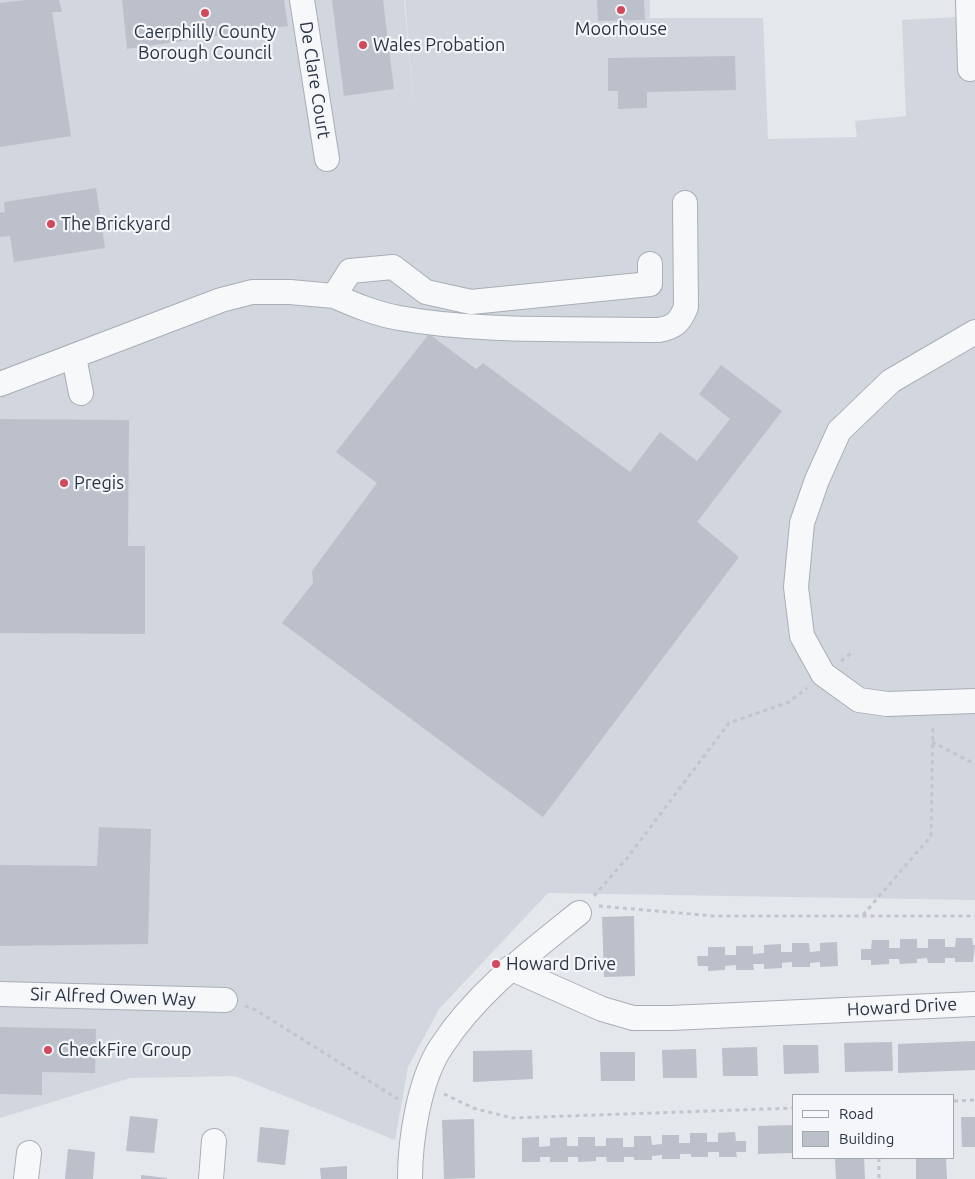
<!DOCTYPE html>
<html>
<head>
<meta charset="utf-8">
<style>
  body { margin:0 }
  #map { position:relative; width:975px; height:1179px; overflow:hidden; background:#e4e7ec; font-family:Ubuntu,sans-serif }
  canvas { display:block }
  .legend { position:absolute; left:792px; top:1094px; width:162px; height:65px; box-sizing:border-box; background:#f4f6f9; border:1px solid #a4a8b1; margin:0; padding:6px 9px; list-style:none; font-size:15px; color:#2b3445 }
  .legend li { display:flex; align-items:center; gap:10px; height:25px }
  .legend b { width:25px; border:1px solid #a4a8b1 }
</style>
</head>
<body>
<div id="map">
<canvas width="975" height="1179"></canvas>
<ul class="legend">
<li><b style="height:6px;background:#f7f8fa"></b>Road</li>
<li><b style="height:14px;background:#bbc0ca"></b>Building</li>
</ul>
</div>
<script>
const context = document.querySelector('canvas').getContext('2d');
context.lineJoin = 'round';
function fill(path, color) {
  context.fillStyle = color;
  context.fill(path, 'evenodd');
}
function stroke(path, color, width, dash) {
  context.strokeStyle = color;
  context.lineWidth = width;
  context.lineCap = dash ? 'butt' : 'round';
  context.setLineDash(dash || []);
  context.stroke(path);
}
function drawText(font, color, halo, rows, align = 'center') {
  context.font = font + ' Ubuntu,sans-serif';
  context.lineWidth = 4.5;
  context.setLineDash([]);
  context.textBaseline = 'middle';
  context.strokeStyle = halo;
  context.fillStyle = color;
  for (const [text, x, y, turn = 0] of rows) {
    context.save();
    context.translate(x, y);
    context.rotate((+turn || 0) * Math.PI / 180);
    context.textAlign = isNaN(turn) ? turn : align;
    if (halo) context.strokeText(text, 0, 0);
    context.fillText(text, 0, 0);
    context.restore();
  }
}
fill(new Path2D(`
  M0,0h404l10,110 -9,-110h245v18h113l5,121 89,-2 -2,-16 51,-5 -4,-96 54,-3 -1,-17h20v900l-427,-7 -109,116 -31,58 -13,73 -160,-64 -105,2 -130,40z`), '#d2d6de');
fill(new Path2D(`
  M25,0h34l3,12h-10l19,124 -71,11v-144z
  M122,0h162l4,26 -161,23z
  M332,0h51l11,89 -50,7z
  M597,0h47l1,20 -47,1z
  M735,56l1,34 -89,2v16l-29,1v-18h-10v-33z
  M96,188l9,60 -91,14 -4,-26 -10,1v-24l5,-1 -1,-10z
  M429,334l47,35 7,-6 147,109 30,-40 37,29 33,-42 -31,-25 22,-29 61,46 -85,111 42,35 -196,260 -261,-194 31,-40 -1,-12 65,-88 -41,-31z
  M0,419l129,1 -1,126h17v88l-145,-1z
  M99,827l52,2 -3,115 -148,2v-81l97,1z
  M634,916l1,60 -31,1 -2,-60z
  M956,938h16l1,7h2l-2,17h-18v-4h-10v5h-17l-1,-5 -10,1v4l-17,1 -1,-5h-10v5l-18,1v-5h-10v-11h10l1,-9h17v8h11v-9h17v9h11v-9h17v8h10z
  M837,942l1,24 -18,1v-5l-10,1v4h-18v-5l-10,1v5l-18,1v-5h-11l1,6h-18v-5l-11,1v4l-17,1v-5h-10l-1,-10h11v-9h17v8h11v-9h17v8l11,-1v-8l17,-1v8h11v-9h17l1,9 10,-1v-8z
  M0,1027l96,2 -1,44 -53,-1v23l-42,-1z
  M975,1041v29l-77,3v-29z
  M892,1042l1,29 -48,1 -1,-29z
  M783,1045h35l1,28 -35,1z
  M757,1047l1,29h-35l-1,-28z
  M696,1049l1,29h-34l-1,-28z
  M532,1050l1,29 -60,3v-31z
  M600,1052h35v29h-34z
  M130,1116l28,3 -4,34 -28,-2z
  M961,1117h14v30h-13z
  M474,1119l1,59 -31,1 -2,-59z
  M794,1125v28l-36,1v-28z
  M260,1127l29,3 -4,35 -28,-3z
  M735,1132l1,9h10v11h-10l1,5h-18v-5h-11v5h-17v-3h-11v5h-18v-4l-10,1v4h-18v-3h-10v5h-17l-1,-5h-10v4l-18,1v-5h-10v5h-18v-5h-10v5h-18v-24l17,-1v10l11,-1v-8l17,-1v9h11v-9h17v9h11v-8h17v9h11v-11h17l1,9 10,-1v-9h17v8h11v-10h17v9h11v-9z
  M68,1149l27,3 -2,27h-28z
  M835,1158h29l1,21h-29z
  M916,1158h30l1,21h-31z
  M347,1166v13h-26l-1,-11z
  M141,1175l26,3v1h-26z`), '#bbc0ca');
const minor = new Path2D(`
  M302,0l25,159
  M968,0l2,69
  M334,296c21,9 42,18 65,22 85,15 174,10 260,12 16,-3 21,-8 27,-23l-1,-104
  M975,332l-84,49 -52,50 -22,49 -15,43 -6,64 6,49 21,38 36,26 28,4 88,-3
  M74,357l7,36
  M0,384l221,-84 31,-8h38l44,4 16,-25 43,-4 33,25 45,10 179,-18v-20
  M510,968l92,41 31,9h38l304,-14
  M0,994l225,6
  M26,1179l3,-26
  M211,1179l3,-38
  M410,1179c0,-39 9,-99 31,-132 35,-54 88,-94 138,-134`);
stroke(minor, '#a9aeb7', 26);
stroke(new Path2D(`
  M841,661l13,-10
  M932,742l43,22
  M594,896l34,-39 101,-134 60,-21 18,-14
  M599,906l115,10h261
  M863,915l68,-79 2,-112
  M245,1006l9,3 144,90
  M444,1094l29,14 39,10 282,-10
  M954,1101l21,-1
  M879,1158v21`), '#c2c5cb', 3, [4, 4]);
stroke(minor, '#f7f8fa', 24);
for (const [x, y, r, color] of [
  [621,10,5,"#d1495b"],
  [205,13,5,"#d1495b"],
  [363,45,5,"#d1495b"],
  [51,224,5,"#d1495b"],
  [64,483,5,"#d1495b"],
  [496,964,5,"#d1495b"],
  [48,1050,5,"#d1495b"]
]) {
  const dot = new Path2D();
  dot.arc(x, y, r, 0, 2 * Math.PI);
  context.fillStyle = color;
  context.fill(dot);
  stroke(dot, '#f4f6f9', 2);
}
drawText('18px', '#2b3445', '#f4f6f9', [
  ["Moorhouse",621,29,"center"],
  ["Caerphilly County",205,32,"center"],
  ["Borough Council",205,53,"center"],
  ["Wales Probation",373,45],
  ["The Brickyard",61,224],
  ["Pregis",74,483],
  ["Howard Drive",506,964],
  ["CheckFire Group",58,1050]
], 'left');
drawText('18px', '#2b3445', '#f4f6f9', [
  ["De Clare Court",315,80,81],
  ["Sir Alfred Owen Way",113,997,2],
  ["Howard Drive",902,1007,-3]
]);
</script>
</body>
</html>
